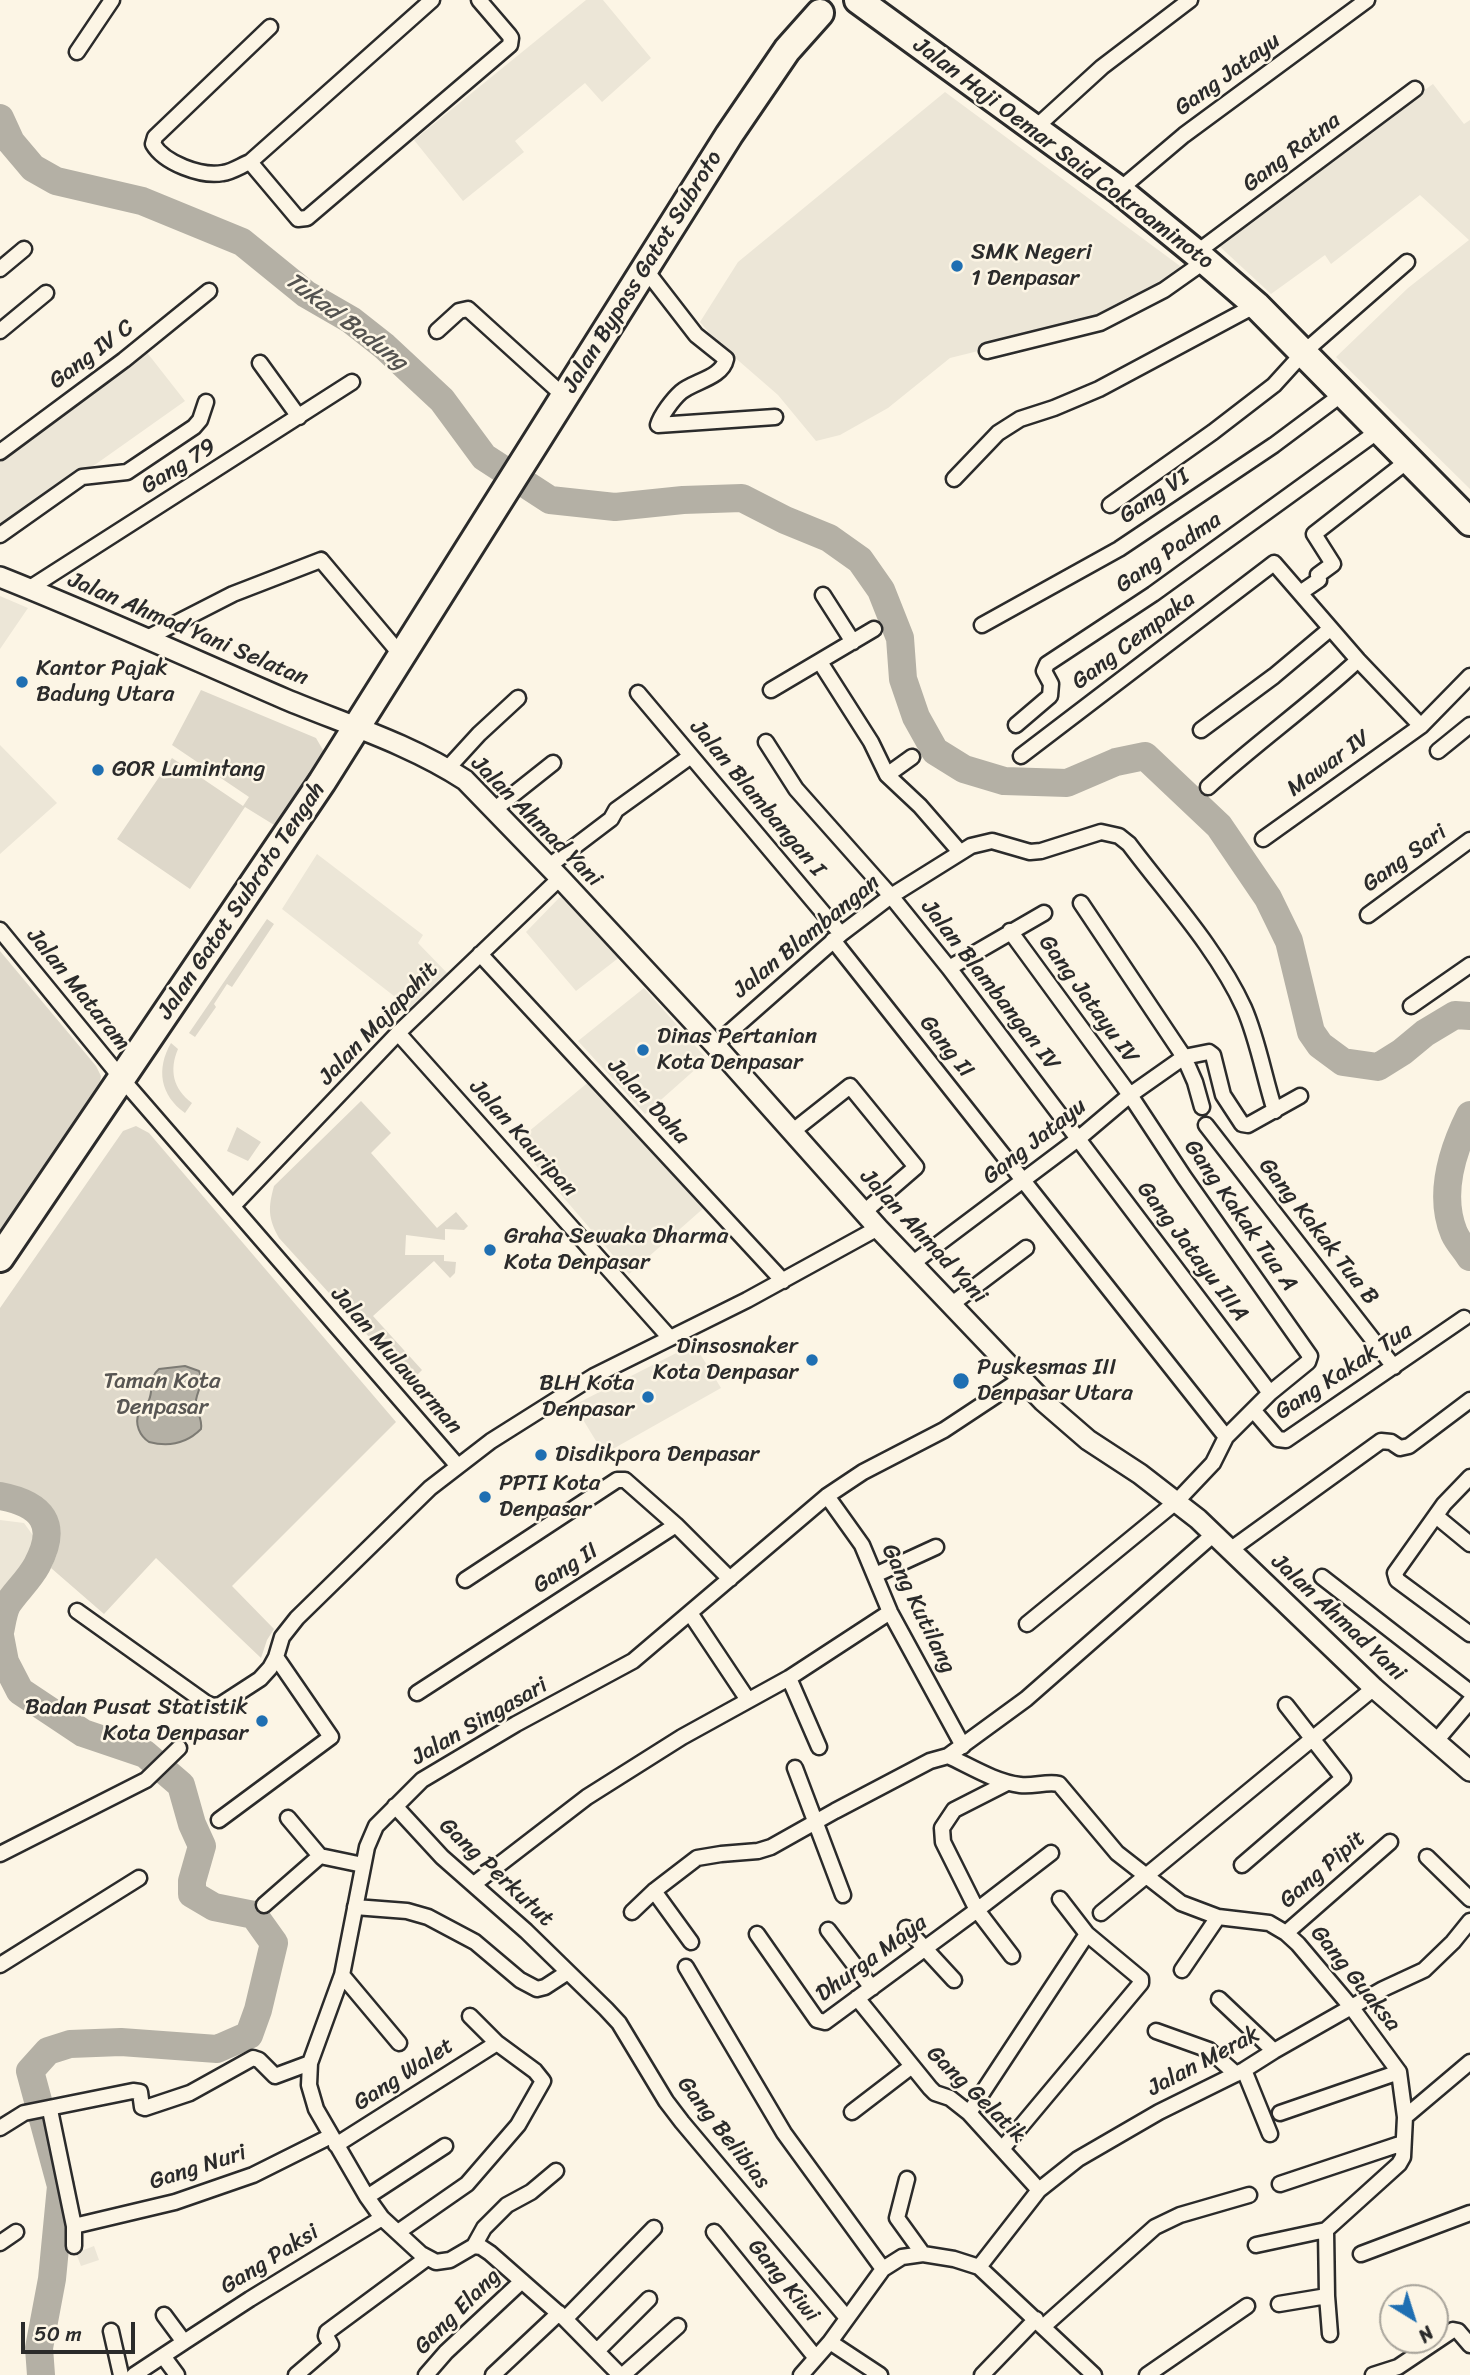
<!DOCTYPE html>
<html>
<head>
<meta charset="utf-8">
<style>
  body { margin:0 }
  #map { position:relative; width:1470px; height:2375px; overflow:hidden; background:#fcf5e5; font-family:Sriracha,sans-serif }
  canvas { display:block }
  .north { position:absolute; left:1379px; top:2284px; width:70px; height:70px; box-sizing:border-box; background:#fcf5e5; border:2px solid #a8a49b; border-radius:50%; rotate:142deg; font-size:19px; font-weight:700; line-height:28px; text-align:center; color:#2b2b2b }
  .north::after { content:''; display:block; margin:auto; width:24px; height:32px; background:#1f6fb2; clip-path:polygon(50% 0,100% 100%,50% 72%,0 100%) }
  .scale { position:absolute; left:21px; top:2322px; width:114px; height:32px; box-sizing:border-box; border:4px solid #2b2b2b; border-top:0; padding-left:9px; font-size:21px; line-height:24px; white-space:nowrap; color:#2b2b2b; -webkit-text-stroke:5px #fcf5e5; paint-order:stroke }
</style>
</head>
<body>
<div id="map">
<canvas width="1470" height="2375"></canvas>
<div class="north">N</div>
<div class="scale">50 m</div>
</div>
<script>
const context = document.querySelector('canvas').getContext('2d');
context.lineJoin = 'round';
function fill(path, color) {
  context.fillStyle = color;
  context.fill(path, 'evenodd');
}
function stroke(path, color, width, dash) {
  context.strokeStyle = color;
  context.lineWidth = width;
  context.lineCap = dash ? 'butt' : 'round';
  context.setLineDash(dash || []);
  context.stroke(path);
}
function drawText(font, color, halo, rows, align = 'center') {
  context.font = font + ' Sriracha,sans-serif';
  context.lineWidth = 5;
  context.setLineDash([]);
  context.textBaseline = 'middle';
  context.strokeStyle = halo;
  context.fillStyle = color;
  for (const [text, x, y, turn = 0] of rows) {
    context.save();
    context.translate(x, y);
    context.rotate((+turn || 0) * Math.PI / 180);
    context.textAlign = isNaN(turn) ? turn : align;
    if (halo) context.strokeText(text, 0, 0);
    context.fillText(text, 0, 0);
    context.restore();
  }
}
fill(new Path2D(`
  M586,0h17l48,58 -49,44 -17,-19 -70,58 9,11 -61,49 -49,-61z
  M1433,84l31,40 6,-4v369l-134,-132 72,-69 61,-48 -49,-45 -89,69 -6,-9 -54,39 -54,-50 67,-53z
  M945,92l239,177 -58,40 -35,14 -141,35 -62,50 -48,27 -24,6 -38,-46 -61,-53 -17,-20 38,-60z
  M145,350l40,51 -185,131v-74z
  M0,596l28,12 -28,41z
  M0,745l57,58 -57,51z
  M317,854l106,81 -5,8 30,31 -36,36 -130,-101z
  M565,896l56,60 -45,35 -50,-59 33,-34z
  M644,988l63,71 -62,55 -67,-73z
  M591,1080l115,126 -77,68 -113,-132z
  M694,1344l27,44 -117,66 -30,-49z
  M0,1520l24,3 13,18v8l-5,15 -22,28 -10,18z
  M94,2246l5,14 -18,6 -5,-13z`), '#ece6d7');
fill(new Path2D(`
  M201,690l115,48 7,12 -1,13 -43,65 -34,-21 -55,82 -73,-50 55,-81 71,48 6,-9 -77,-52z
  M267,919l7,5 -42,63 -5,-3 -13,20 2,3 -21,30 -6,-4z
  M0,951l96,115 5,10 -2,13 -99,144z
  M171,1043l7,6c-9,21 -5,40 14,54l-7,10c-25,-18 -29,-44 -14,-70z
  M361,1101l30,32 -20,20 66,75 19,-16 12,14 -4,4 -19,-1v11l-39,-5 -1,20h39v6l12,1 -1,11 -5,5 -16,-17 -61,55 49,54 -12,12 -131,-144c-11,-20 -11,-30 -5,-52z
  M136,1126l13,7 247,289 -164,164 42,43 -7,11 -6,18 -105,-100 -52,56 -53,-46c23,-42 -7,-77 -51,-81v-179l123,-177z
  M237,1127l24,15 -13,19 -21,-10z`), '#ded8ca');
const water = new Path2D(`
  M185,1366l14,5c6,11 -1,17 -3,29 -1,11 7,18 5,29 -15,15 -33,18 -52,13 -9,-6 -15,-18 -10,-29 3,-5 8,-8 10,-13 5,-12 -1,-22 10,-31z`);
fill(water, '#b4b0a5');
stroke(water, '#7d7b74', 2);
stroke(new Path2D(`
  M0,118l11,24 22,26 23,13 86,20 100,41 64,52 45,26 33,26 58,54 42,57 66,43 65,7 68,-7 59,-2 43,22 44,18 31,22 21,30 19,48 3,41 13,38 19,34 29,18 40,12 63,2 49,-21 29,-6 74,70 49,72 21,43 22,91 9,13 23,17 35,5 24,-15 23,-19 30,-18 15,1
  M1470,1115c-18,36 -32,79 -16,118 4,9 11,16 16,24
  M0,1496c42,8 59,28 37,69 -8,15 -21,26 -30,40 -4,8 -5,18 -7,27
  M0,1636l5,26 15,29 63,42 62,21 36,31 11,39 10,22 -10,35v13l22,13 40,8 20,28 -16,67 -9,25 -32,14 -96,-7 -51,2 -22,7 -18,20 31,115 -9,93 -13,69 2,27`), '#b4b0a5', 28);
const street = new Path2D(`
  M270,27l-115,110 -2,7c11,19 48,33 70,29 9,-1 19,-8 27,-11l182,-162
  M77,52l35,-52
  M1034,129l68,-62 88,-67
  M250,162l48,57 9,-1 203,-173 1,-7 -2,-3 -30,-35
  M1119,190l65,-55 183,-135
  M1196,253l219,-164
  M0,269l24,-20
  M645,269l51,66 30,24c-4,19 -32,22 -45,33 -8,7 -20,23 -23,33l117,-8
  M0,331l46,-38
  M437,331l22,-20 9,-2 97,88
  M987,351l113,-28 64,-33 41,-29
  M260,363l39,54
  M0,452l124,-92 85,-69
  M954,479l44,-46 22,-14 34,-11 45,-19 157,-84
  M1110,505l103,-73 61,-47 30,-33 103,-90
  M0,535l82,-58 45,-5 67,-45 6,-7 6,-18
  M30,588l322,-206
  M1300,593l19,-13 -1,-5 15,-11 -19,-30 96,-75
  M823,595l30,47
  M982,625l137,-76 155,-104 71,-53
  M145,639l88,-45 88,-34 80,95
  M820,662l51,80 16,33 33,31 40,46
  M771,690l103,-61
  M638,693l203,241
  M1016,725l34,-29 1,-12 -7,-13 3,-7 106,-70 228,-165
  M1201,730l73,-54 56,-47
  M766,742l30,47 95,107 58,72 321,425
  M1438,751l32,-26
  M1021,756l253,-193 84,97 63,66
  M447,769l32,-35 39,-36
  M887,775l25,-18
  M1208,787c48,-44 102,-82 150,-127
  M495,809l58,-46
  M1263,839l158,-113 49,-50
  M549,866l62,-47 5,-9 75,-54
  M1081,903l103,154 25,-5 4,3 10,40 19,29 6,1 52,-29
  M1368,915l102,-75
  M0,930l122,149 335,386
  M1010,931l120,164 54,82 126,179 -2,6 -38,31 -44,44 -13,26 -36,38 -150,123
  M833,940l393,497
  M480,954l303,327
  M949,968l95,-55
  M1411,1006l59,-41
  M398,1033l272,305
  M715,1045l126,-111 50,-38 80,-50 21,-5 38,11 11,-1 60,-19 18,4 10,8c39,52 88,105 115,164 14,32 20,69 31,103
  M1206,1125l188,242
  M793,1131l57,-45 66,81 -52,45
  M233,1206l165,-173 162,-155
  M913,1263l165,-124 52,-44 54,-38 11,25 7,25
  M952,1304l74,-56
  M1254,1411l24,28 8,1 178,-122
  M1470,1477l-26,27 -49,69 2,7 73,54
  M827,1496l35,49 28,67 73,134
  M1436,1516l34,28
  M1230,1550l151,-109 10,1 9,6 9,-2 61,-46
  M875,1575l61,-28
  M1322,1577l148,115
  M465,1580l152,-100h8l51,45
  M77,1611l129,92 7,3 7,-1 40,-26 10,-11 6,-11 6,-20 15,-19 133,-130 61,-47 103,-65 153,-76 131,-72
  M690,1613l58,87
  M789,1678l30,69
  M417,1693l259,-168 54,54
  M1436,1741l34,-40
  M948,1756c22,10 47,26 72,29 13,2 27,-4 39,-1l58,69 64,50 37,14 51,6 17,10 12,11 54,64 47,64 6,45 -2,40 -4,7 -73,66 1,66 3,38
  M795,1768l48,127
  M395,1806l47,51 84,74 80,78 13,14 47,78 16,21 165,196
  M288,1818l32,38
  M219,1820l112,-83 -55,-80
  M0,1854l146,-74 33,-32
  M1427,1857l43,42
  M1242,1865l101,-87 -57,-73
  M474,1884l113,-87 95,-60 107,-59 101,-66
  M654,1891l37,51
  M264,1905l56,-49 43,9
  M355,1907l52,4 21,6 47,25 45,38 17,9 8,-2 23,-15
  M632,1912l22,-21 43,-33 24,-4 37,-3 13,-4 64,-36 95,-50 18,-5 78,-57 188,-165
  M1101,1913l273,-225
  M906,1928l48,52
  M828,1930l44,58
  M1286,1933l104,-91
  M757,1934l60,86 8,2 152,-112 -34,-68 -1,-14 12,-18 53,-27
  M1012,1956l-35,-46 74,-57
  M0,1965l139,-87
  M686,1967l98,166 99,136
  M1182,1970l36,-53
  M342,1975l57,68
  M857,1998l73,90 5,5 15,5 19,15 70,77
  M1219,1999l55,52
  M1156,2031l53,19 27,24
  M1244,2070l26,64
  M50,2110l24,116v20
  M852,2112l60,-46
  M969,2113l118,-179
  M1280,2113l119,-41
  M1405,2117l65,-55
  M0,2128l24,-15 109,-22 7,1 2,15 3,1 45,-15 63,-35 6,2 16,16 35,-13
  M336,2145l161,-102
  M1002,2149l139,-166v-4l-54,-45 -27,-35
  M556,2171l-25,21 -24,13 -23,23 -10,18 -24,14 -14,2 -15,-8 -39,-36 -15,-21 -51,-88 -7,-24 1,-22 32,-88 25,-128 9,-21 46,-46 94,-56 117,-63 194,-165 36,-24 81,-42 77,-51
  M907,2179l-10,39 26,36
  M1280,2184l123,-41
  M367,2197l78,-51
  M74,2226l101,-24 78,-27 78,-39
  M398,2232l69,-48 51,-59 25,-44 -8,-10 -38,-28 -27,-27
  M714,2232l102,126
  M0,2243l16,-11
  M1256,2245l70,-15
  M474,2246l7,1 9,6 75,66 55,56
  M1361,2254l109,-41
  M979,2267l60,-77 39,-31 81,-47 85,-42 30,-19 109,-62 41,-19 29,-28 17,-21
  M1279,2304l48,-8
  M565,2319l89,-91
  M1044,2326l111,-99 25,-12 69,-20
  M111,2331l10,44
  M184,2342l66,-43 132,-81
  M830,2342l50,33
  M597,2351l52,-52
  M163,2356l14,19
  M134,2375l50,-33 -20,-27
  M296,2375l35,-30 -5,-9 1,-4 100,-74
  M426,2375l20,-23 76,-71
  M493,2375l66,-62
  M623,2375l55,-49
  M801,2375l29,-33 53,-73 19,-12 21,-3 31,5 25,8 115,108
  M982,2375l54,-56
  M1147,2375l100,-69
  M1373,2375l25,-8 55,-37 5,1 12,14`);
const secondary = new Path2D(`
  M0,577c96,38 190,81 285,122 60,25 125,45 180,81l95,98 155,167 163,183 165,173 45,39 52,34 58,45 176,169 96,83`);
const highway = new Path2D(`
  M858,0l261,190 77,63 60,52 214,217
  M0,1258l322,-476 407,-647 58,-85 33,-37`);
stroke(street, '#2b2b2b', 19);
stroke(secondary, '#2b2b2b', 24);
stroke(highway, '#2b2b2b', 32);
stroke(street, '#fcf5e5', 14);
stroke(secondary, '#fcf5e5', 19);
stroke(highway, '#fcf5e5', 26);
for (const [x, y, r, color] of [
  [957,266,7,"#1f6fb2"],
  [22,682,7,"#1f6fb2"],
  [98,770,7,"#1f6fb2"],
  [643,1050,7,"#1f6fb2"],
  [490,1250,7,"#1f6fb2"],
  [812,1360,7,"#1f6fb2"],
  [961,1381,9,"#1f6fb2"],
  [648,1397,7,"#1f6fb2"],
  [541,1455,7,"#1f6fb2"],
  [485,1497,7,"#1f6fb2"],
  [262,1721,7,"#1f6fb2"]
]) {
  const dot = new Path2D();
  dot.arc(x, y, r, 0, 2 * Math.PI);
  context.fillStyle = color;
  context.fill(dot);
  stroke(dot, '#fcf5e5', 2.5);
}
drawText('23px', '#2b2b2b', '#fcf5e5', [
  ["Gang Jatayu",1228,75,-36],
  ["Gang Ratna",1292,153,-37],
  ["Jalan Haji Oemar Said Cokroaminoto",1063,154,37],
  ["Jalan Bypass Gatot Subroto",643,272,-58],
  ["Gang IV C",92,355,-37],
  ["Gang 79",179,467,-32],
  ["Gang VI",1155,497,-34],
  ["Gang Padma",1169,553,-35],
  ["Jalan Ahmad Yani Selatan",188,630,23],
  ["Gang Cempaka",1134,641,-37],
  ["Mawar IV",1329,764,-36],
  ["Jalan Blambangan I",757,799,50],
  ["Jalan Ahmad Yani",536,822,45],
  ["Gang Sari",1405,859,-36],
  ["Jalan Gatot Subroto Tengah",242,901,-56],
  ["Jalan Blambangan",807,937,-39],
  ["Jalan Blambangan IV",990,986,52],
  ["Jalan Mataram",78,990,51],
  ["Gang Jatayu IV",1088,1000,54],
  ["Jalan Majapahit",379,1024,-46],
  ["Gang II",946,1047,52],
  ["Jalan Daha",648,1102,47],
  ["Jalan Kauripan",523,1139,48],
  ["Gang Jatayu",1035,1142,-38],
  ["Gang Kakak Tua A",1240,1216,55],
  ["Gang Kakak Tua B",1318,1232,52],
  ["Jalan Ahmad Yani",923,1237,47],
  ["Gang Jatayu IIIA",1192,1252,53],
  ["Jalan Mulawarman",396,1361,49],
  ["Gang Kakak Tua",1344,1372,-33],
  ["Gang II",566,1569,-33],
  ["Gang Kutilang",918,1609,64],
  ["Jalan Ahmad Yani",1338,1618,43],
  ["Jalan Singasari",480,1722,-30],
  ["Gang Pipit",1323,1870,-41],
  ["Gang Perkutut",496,1873,43],
  ["Dhurga Maya",872,1959,-36],
  ["Gang Guaksa",1355,1979,51],
  ["Jalan Merak",1204,2062,-28],
  ["Gang Walet",404,2075,-33],
  ["Gang Gelatik",976,2095,44],
  ["Gang Belibias",723,2133,52],
  ["Gang Nuri",198,2168,-18],
  ["Gang Paksi",270,2260,-32],
  ["Gang Kiwi",783,2281,51],
  ["Gang Elang",458,2312,-45]
]);
drawText('23px', '#2b2b2b', '#fcf5e5', [
  ["SMK Negeri",971,253],
  ["1 Denpasar",971,279],
  ["Kantor Pajak",36,669],
  ["Badung Utara",36,695],
  ["GOR Lumintang",112,770],
  ["Dinas Pertanian",657,1037],
  ["Kota Denpasar",657,1063],
  ["Graha Sewaka Dharma",504,1237],
  ["Kota Denpasar",504,1263],
  ["Dinsosnaker",798,1347,"right"],
  ["Kota Denpasar",798,1373,"right"],
  ["Puskesmas III",977,1368],
  ["Denpasar Utara",977,1394],
  ["BLH Kota",634,1384,"right"],
  ["Denpasar",634,1410,"right"],
  ["Disdikpora Denpasar",555,1455],
  ["PPTI Kota",499,1484],
  ["Denpasar",499,1510],
  ["Badan Pusat Statistik",248,1708,"right"],
  ["Kota Denpasar",248,1734,"right"]
], 'left');
drawText('23px', '#585653', '#fcf5e5', [
  ["Taman Kota",162,1382],
  ["Denpasar",162,1408]
]);
drawText('italic 24px', '#545350', '#fcf5e5', [
  ["Tukad Badung",346,322,37]
]);
</script>
</body>
</html>
